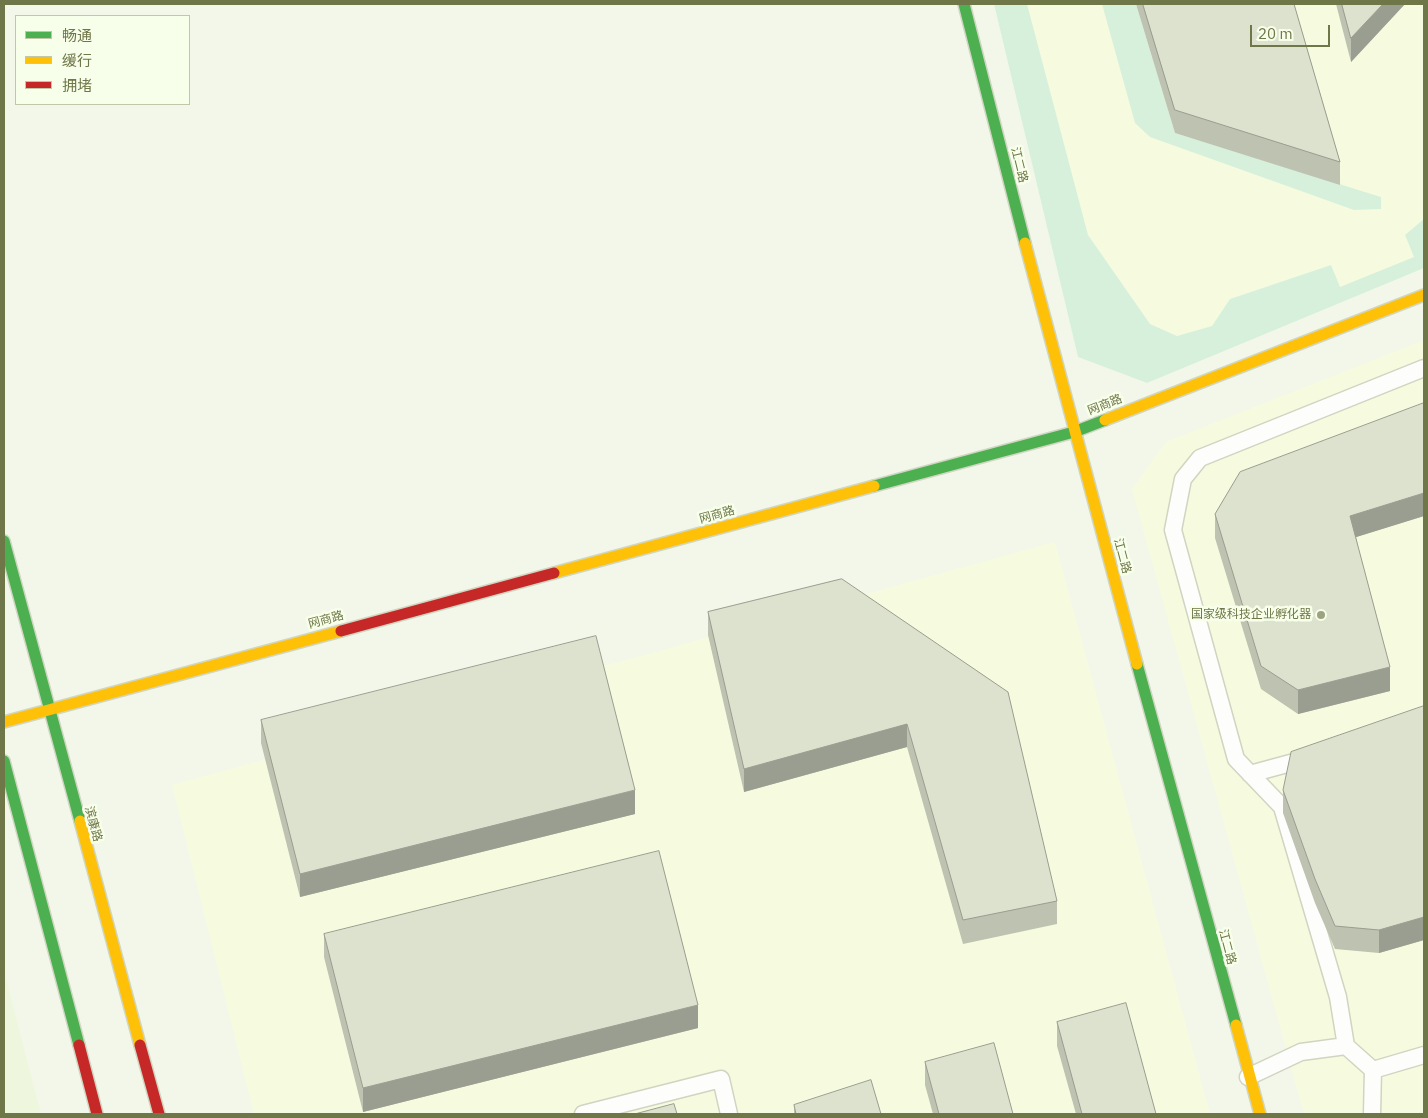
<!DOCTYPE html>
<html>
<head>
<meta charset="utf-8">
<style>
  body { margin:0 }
  #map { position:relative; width:1428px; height:1118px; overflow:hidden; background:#f2f7e9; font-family:"IBM Plex Sans","Noto Sans SC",sans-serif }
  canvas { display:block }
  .frame { position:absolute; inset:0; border:5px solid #6f7648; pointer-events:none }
  .legend { position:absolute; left:15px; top:15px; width:175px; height:90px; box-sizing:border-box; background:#f7ffea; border:1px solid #c1c8a9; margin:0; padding:6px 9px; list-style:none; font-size:15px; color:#6f7648 }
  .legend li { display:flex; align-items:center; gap:10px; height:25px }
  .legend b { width:25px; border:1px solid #c1c8a9 }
  .scale { position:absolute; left:1250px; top:25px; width:80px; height:22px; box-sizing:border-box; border:2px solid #6f7648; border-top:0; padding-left:6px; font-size:15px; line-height:18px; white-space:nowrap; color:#6f7648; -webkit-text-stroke:4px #f7ffea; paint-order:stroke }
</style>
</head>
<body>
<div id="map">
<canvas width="1428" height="1118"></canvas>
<div class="frame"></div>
<ul class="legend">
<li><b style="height:6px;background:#4caf50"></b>畅通</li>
<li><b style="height:6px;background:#ffc107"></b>缓行</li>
<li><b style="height:6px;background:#c62828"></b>拥堵</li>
</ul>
<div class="scale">20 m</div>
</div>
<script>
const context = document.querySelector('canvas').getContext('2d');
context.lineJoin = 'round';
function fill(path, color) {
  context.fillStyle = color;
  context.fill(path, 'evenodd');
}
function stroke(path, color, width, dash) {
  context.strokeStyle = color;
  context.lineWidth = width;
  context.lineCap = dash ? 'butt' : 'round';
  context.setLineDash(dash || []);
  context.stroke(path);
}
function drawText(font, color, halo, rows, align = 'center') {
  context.font = font + ' "IBM Plex Sans","Noto Sans SC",sans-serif';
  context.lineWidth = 5;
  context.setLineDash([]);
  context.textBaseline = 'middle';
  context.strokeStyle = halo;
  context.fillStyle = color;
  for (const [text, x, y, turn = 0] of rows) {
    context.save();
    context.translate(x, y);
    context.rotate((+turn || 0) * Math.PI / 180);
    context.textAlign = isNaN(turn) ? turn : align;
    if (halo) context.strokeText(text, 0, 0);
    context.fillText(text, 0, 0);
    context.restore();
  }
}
fill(new Path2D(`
  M4,971l37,143h-37z`), '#eef7dd');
fill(new Path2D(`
  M994,4h430v264l-277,115 -69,-26z
  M1424,340v774h-120l-172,-625 34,-47z
  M1055,542l155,572h-956l-82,-329z`), '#f6fbdf');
fill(new Path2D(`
  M994,4h33l61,231 62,89 27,12 35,-10 18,-27 101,-34 9,22 74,-30 -9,-22 19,-16v49l-277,115 -69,-26z
  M1102,4h34l39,129 206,64v12l-27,1 -204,-73 -15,-14z`), '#d7f0dc');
const lane = new Path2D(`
  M1250,774l59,-16
  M1346,1046l-8,-49 -56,-190 -46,-48 -63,-229 10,-51 17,-21 224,-90
  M1373,1070l51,-15
  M1248,1077l53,-25 45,-6 27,24 -1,44
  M583,1114l138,-35 8,35`);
const fast = new Path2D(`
  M964,4l61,239
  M874,486l200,-54 31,-12
  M4,541l76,280
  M1137,664l99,361
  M4,761l75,284`);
const slow = new Path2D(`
  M1025,243l112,421
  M1105,420l319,-125
  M554,573l320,-87
  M4,722l337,-91
  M80,821l60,224
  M1236,1025l24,89`);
const jam = new Path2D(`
  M341,631l213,-58
  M79,1045l18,69
  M140,1045l19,69`);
stroke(lane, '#d0d4c1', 19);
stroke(fast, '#d0d6c2', 14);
stroke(slow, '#d0d6c2', 14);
stroke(jam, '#d0d6c2', 14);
stroke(lane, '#fdfefc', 16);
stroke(fast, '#4caf50', 11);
stroke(slow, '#ffc107', 11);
stroke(jam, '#c62828', 11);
fill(new Path2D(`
  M1136,4h158l46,158v23l-165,-52z
  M1336,4h69l-54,58z
  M1424,403v113l-68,21 34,154 -92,23 -37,-25 -46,-151v-24z
  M842,579l215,322v23l-94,20 -56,-197 -163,45 -36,-157v-23z
  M1424,706v234l-45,13 -44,-4 -20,-46 -32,-90v-23z
  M261,720l374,94 -335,83 -39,-154z
  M324,934l374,94 -335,84 -39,-155z
  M1057,1022l99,92h-80l-19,-68z
  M925,1062l88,52h-80l-8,-29z
  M794,1105l87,9h-87z`), '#bdc2b1');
fill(new Path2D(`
  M1383,4h22l-54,58v-24z
  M1424,493v23l-74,23v-23z
  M1390,667v24l-92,23v-24z
  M907,724v23l-163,45v-23z
  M635,790v24l-335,83v-23z
  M1424,917v23l-45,13v-23z
  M698,1005v23l-335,84v-24z`), '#9a9e90');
const building = new Path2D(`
  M1143,4h151l46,158 -165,-52z
  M1342,4h41l-32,34z
  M1424,403v90l-74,23 40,151 -92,23 -37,-24 -46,-152 25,-42z
  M842,579l166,113 49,209 -94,19 -56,-196 -163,45 -36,-157z
  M596,636l39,154 -335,84 -39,-154z
  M1424,706v211l-45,13 -44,-4 -20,-47 -32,-89 8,-38z
  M659,851l39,154 -335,83 -39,-154z
  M1126,1003l30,111h-74l-25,-92z
  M994,1043l19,71h-74l-14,-52z
  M871,1080l10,34h-85l-2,-9z
  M674,1104l3,10h-42z`);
fill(building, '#dce2ce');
stroke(building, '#9a9e90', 1);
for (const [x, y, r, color] of [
  [1321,615,5,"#9da380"]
]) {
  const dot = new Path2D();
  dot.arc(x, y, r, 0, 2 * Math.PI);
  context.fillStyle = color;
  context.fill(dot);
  stroke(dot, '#f7ffea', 2);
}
drawText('12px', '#6f7648', '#f7ffea', [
  ["江二路",1019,165,76],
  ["网商路",1105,405,-21],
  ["网商路",717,515,-15],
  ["江二路",1122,556,75],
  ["网商路",326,620,-15],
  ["滨康路",93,824,75],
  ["江二路",1227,947,75]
]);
drawText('12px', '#6f7648', '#f7ffea', [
  ["国家级科技企业孵化器",1311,615]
], 'right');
</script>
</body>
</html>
